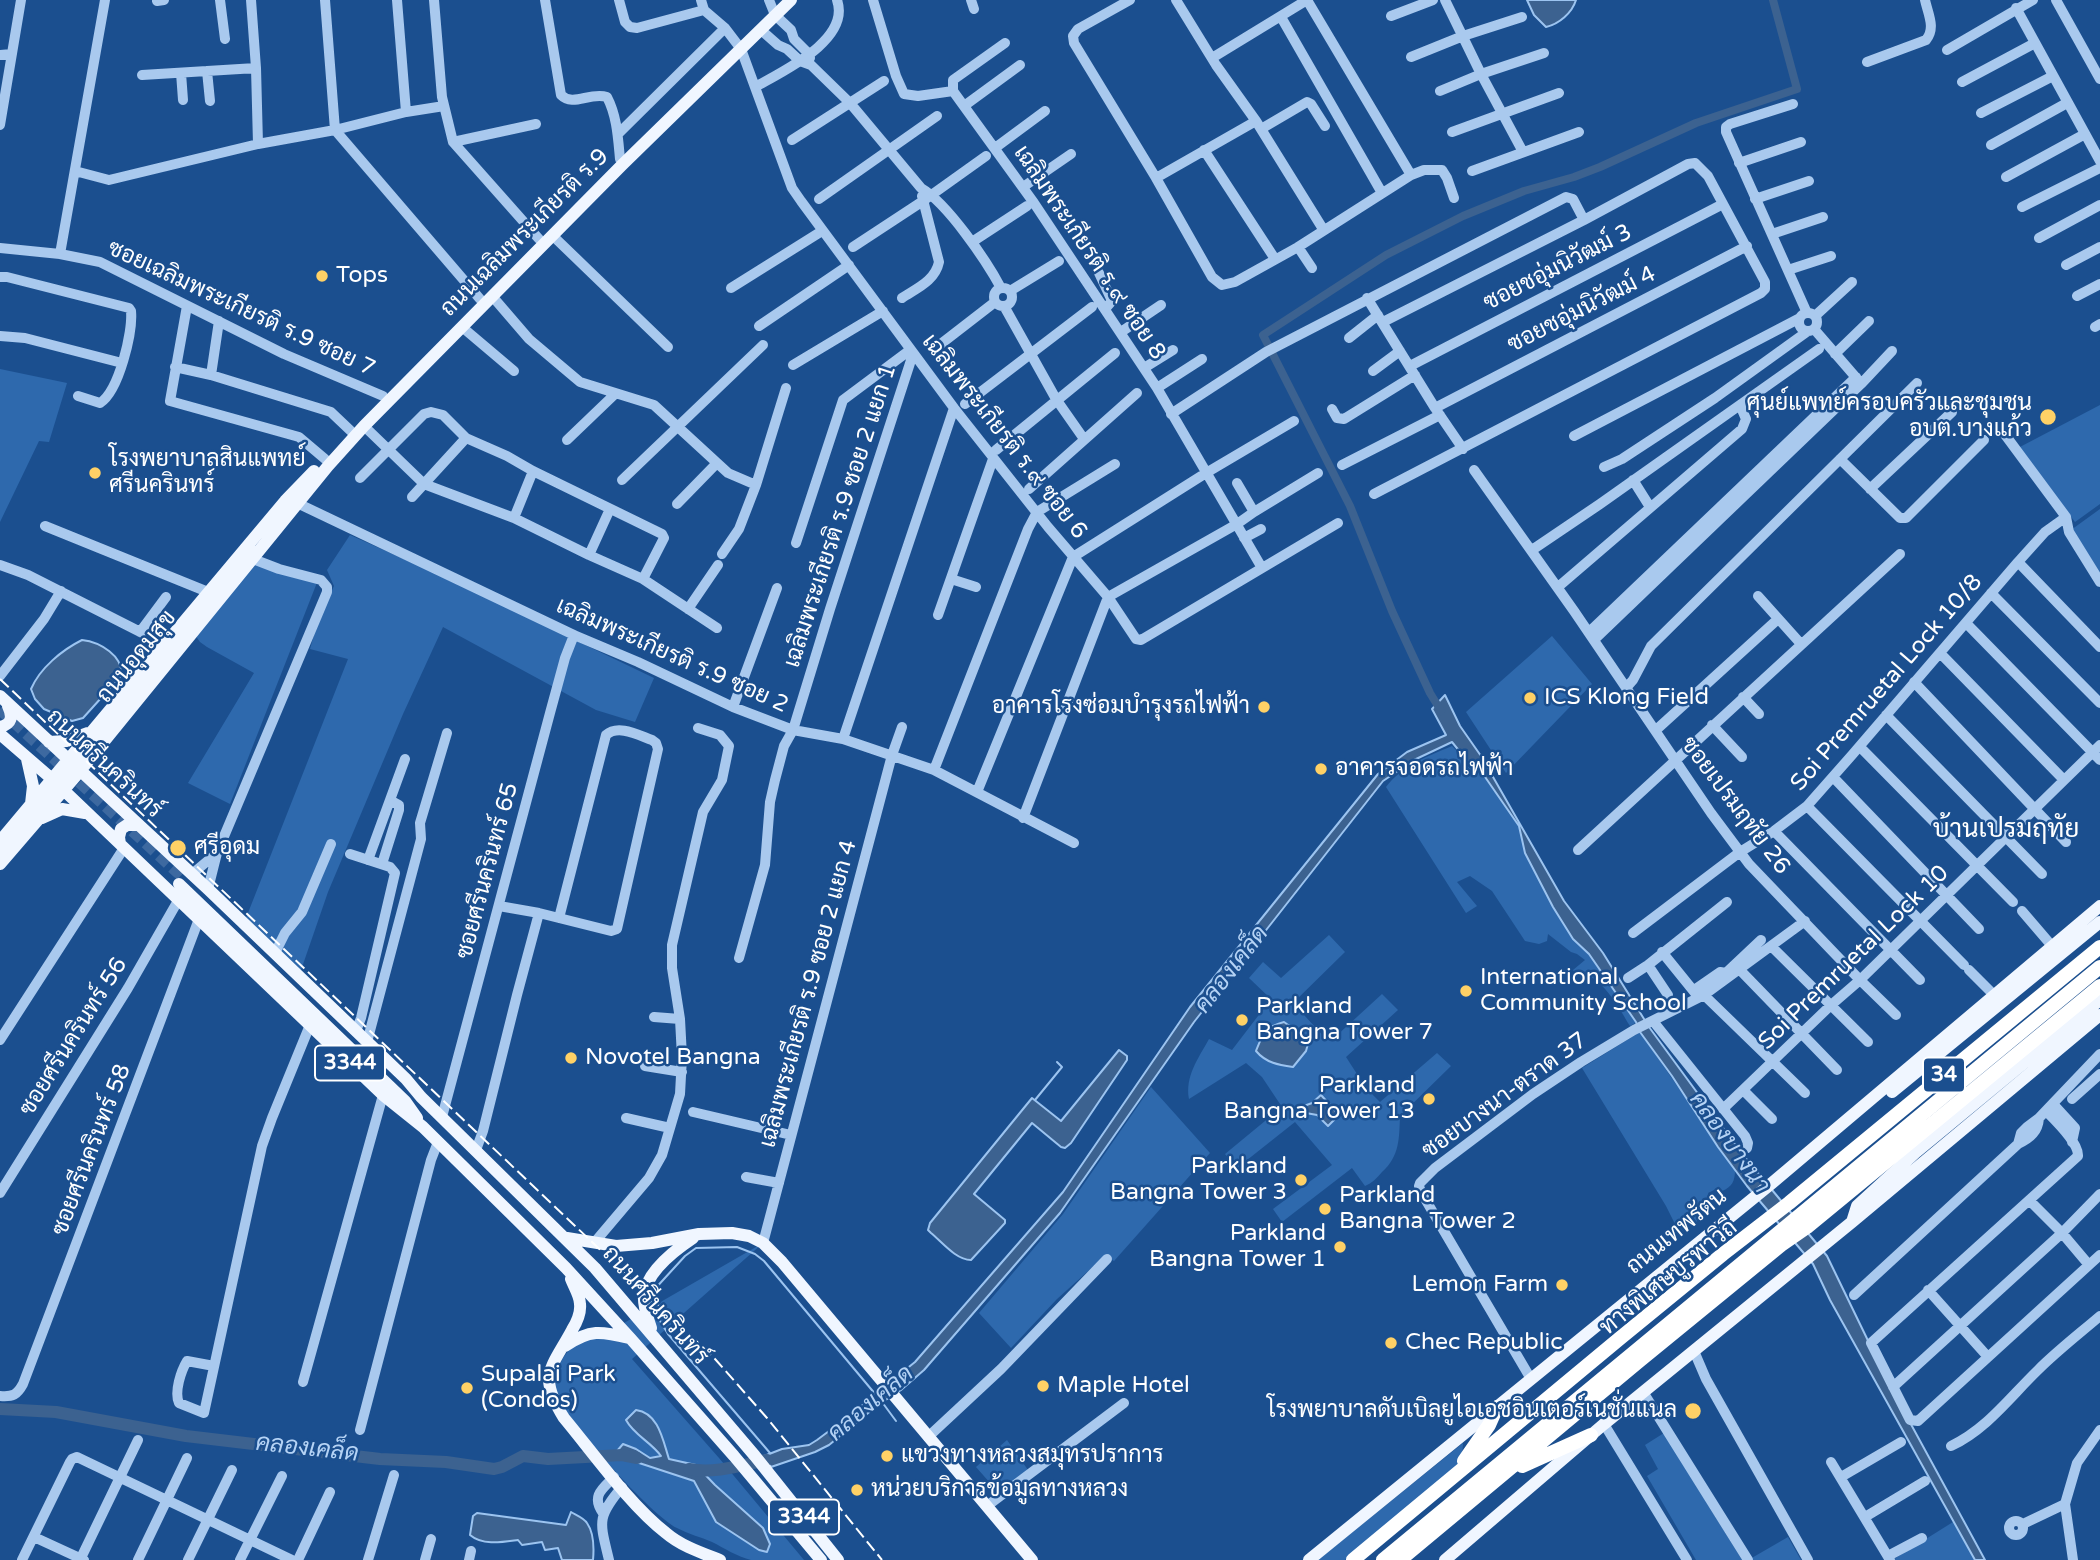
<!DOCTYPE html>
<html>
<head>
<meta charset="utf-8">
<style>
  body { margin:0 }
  canvas { display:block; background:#1b4f8f }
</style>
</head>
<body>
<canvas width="2100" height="1560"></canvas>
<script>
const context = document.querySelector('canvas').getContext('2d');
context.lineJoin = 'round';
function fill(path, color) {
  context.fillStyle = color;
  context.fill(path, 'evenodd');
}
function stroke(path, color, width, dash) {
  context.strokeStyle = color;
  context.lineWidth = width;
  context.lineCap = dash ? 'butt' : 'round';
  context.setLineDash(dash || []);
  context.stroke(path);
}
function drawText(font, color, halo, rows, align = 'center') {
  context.font = font + ' "Varela Round",Sarabun,sans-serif';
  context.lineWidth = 5;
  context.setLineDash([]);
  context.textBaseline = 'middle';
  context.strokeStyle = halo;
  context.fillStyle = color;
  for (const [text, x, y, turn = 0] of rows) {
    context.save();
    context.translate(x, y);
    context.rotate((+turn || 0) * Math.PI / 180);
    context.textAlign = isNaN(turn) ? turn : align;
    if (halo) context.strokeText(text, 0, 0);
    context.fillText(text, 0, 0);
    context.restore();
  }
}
fill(new Path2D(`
  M0,369l67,14 -18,59 -10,-1 -39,81z
  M2100,405v99l-25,18 -57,-74z
  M2100,509v71l-29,-50z
  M350,535l81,36 223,107 -19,44 -39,-12 -153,-83 -40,87 -75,178 -28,81 -54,-55 102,-259 -38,-10 9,-32 15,-31 -7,-16z
  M254,564l64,16 -88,224 -42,-21 66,-110 -47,-26 -7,-5 -5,-7z
  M1552,636l40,48 -86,89 -40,-61z
  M1452,746l17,17 5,-2 45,65 6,27 28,54 20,32 16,15 48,68 -7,4c-11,-18 -31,-56 -54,-52l-3,-4 12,-10 -8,-6 -6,-2 -23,-18 -1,7 -8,3 -14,-3 -33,-50 -22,-15 -13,6 20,24 -11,7 -80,-126c16,-21 42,-31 66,-41z
  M1329,935l16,17 -52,51 34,37 7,-2 48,-44 16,16 -52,47 20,31 14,14 57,-49 14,13 -51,50c-1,22 0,40 -18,56 -5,6 -10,11 -17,14l-13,-18 -70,54 -9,-13 59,-44 -37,-43 -58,46 -12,-14 57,-47 -20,-30 -16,-14 -57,36c-4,-23 9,-40 20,-60l23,11 39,-51 -22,-21 14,-16 18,16z
  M1640,1032l95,138c0,11 -3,17 -13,21l-4,-3 -10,5 7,15 -35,26 -14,-28 -84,-138z
  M1151,1087l59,66 -96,108 -8,-6 -49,44 -46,49 -32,-35 84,-99z
  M763,1243l-131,116 87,99 85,102c-15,0 -39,0 -53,0 -13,-3 -27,-12 -39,-18 -11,-5 -24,-8 -35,-14 -25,-12 -112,-108 -120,-134 -3,-13 -1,-24 6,-36 8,-13 21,-19 35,-20z
  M1664,1433l78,127h-46l-49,-84 11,-7 -13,-24z
  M1007,1440l21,30 -30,22 -22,-25z
  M1463,1443l-1,16 -7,10 -110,91h-27z
  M1953,1522l22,38h-80l-1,-1z
  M1788,1537l13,23h-51v-1z`), '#2e69ad');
const water = new Path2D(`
  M1527,0h49c-4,13 -17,24 -30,27l-12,-12z
  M82,640c18,2 42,16 39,36l-38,42 -11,3 -28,-12 -9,-10 -4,-10c9,-21 31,-39 51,-49z
  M1445,695l15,31 21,30 83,145 39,52 46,74 94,128 84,101 62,128 96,176h-10l-145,-260 -17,-36 -66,-78 -29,-39 -46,-71 -32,-44 -4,-10 -47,-68 -16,-15 -20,-32 -28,-54 -6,-27 -45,-65 -5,2 -17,-21 -38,18 -31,21 -189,241 -134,191 -136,157 -23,20 -23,15 -49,40 -14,7 -44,15 -7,-11 18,-7 27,-4 8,-5 44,-33 8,-11h4l42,-34 148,-170 127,-185 188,-233 29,-22 39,-17 -14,-26z
  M1284,1022l25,18 -3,11 -13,16c-14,-2 -27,-4 -37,-16 7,-18 9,-24 28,-29z
  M1119,1050l8,6v4l-56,83 -6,5 -4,-1 -29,-24 -58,71 31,26v3l-34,37c-15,0 -29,-18 -40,-27l-3,-3 2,-7 102,-125 29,23z
  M1321,1095l18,20 -11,11 -11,-11 -11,-2 -2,-3v-4l8,-3z
  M636,1410c23,3 27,31 33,49l27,6 19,20 48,43 7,16 -3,8 -8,-2 -43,-28 -22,-41 -67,-22 -10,-8 6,-7 13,5 14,9 11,-2c-10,-14 -27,-21 -35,-36z
  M571,1512c5,3 13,6 16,11 7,10 7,26 6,37h-31l-4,-12 -13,2 -3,-8 -20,3 -4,-5c-15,2 -35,6 -48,-5l3,-19 4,-3 89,12z`);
fill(water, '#3c6290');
stroke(water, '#9cc4f0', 2);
stroke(new Path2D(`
  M1035,1100l27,-33 -5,-5
  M882,1402l14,19
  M770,1453l-102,-119 -17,-28 2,-15 32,-35 11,-8 41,-1 18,7 9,7 112,134`), '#9cc4f0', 2);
stroke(new Path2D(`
  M1441,711l-11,-18 -38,-82 -42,-105 -87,-171 123,-80 77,-39 61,-25 50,-14 26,-10 96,-44 101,-34 -24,-89`), '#3c6290', 8);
stroke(new Path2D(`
  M0,1409l56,3 130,24 194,23 66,3 48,7 8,-2 21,-11 25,3 74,-4 15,3
  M689,1469c26,5 53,-4 78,-9`), '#3c6290', 12);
stroke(new Path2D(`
  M0,709l184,169`), '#3d69a0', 12, [12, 6]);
stroke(new Path2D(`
  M220,0l5,39
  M251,0l5,68 2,76
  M325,0l10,130
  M397,0l9,112
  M434,0l8,97 11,45 86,97
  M545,0l16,95c12,12 28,-3 46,2 10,19 11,41 13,62
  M619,0l6,22 5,5 7,1 67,-18 -3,-10
  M769,0l6,15 16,15 3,9 15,15 1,4
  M873,0l23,76 8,18 14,2 35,-5 81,112 123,185 105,180
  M971,0l3,9
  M1130,0l-52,29 -5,7 1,7 82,135 56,99 10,8 13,-3 63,-35 113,-72 13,-5h18l5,8 7,20
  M1176,0l40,65 40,56 67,108
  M1307,0l104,175
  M1445,0l36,74 42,78
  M2056,0l44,79
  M157,1l7,-1
  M2016,8l84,153
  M704,10l21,18 16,21 51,139 9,13 153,207 94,119 60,70 28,42 5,1 197,-117
  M1391,16l42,-16
  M1281,17l101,176
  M761,30l17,15 9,4 13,12 11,4 39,38 71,85c26,15 65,72 80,100
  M1947,50l86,-50
  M0,55l12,-1
  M1411,57l52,-21 59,-19
  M1212,58l95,-58
  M1867,62l59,-22c10,-12 2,-26 -1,-40
  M207,71l3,30
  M181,73l2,27
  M142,75l114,-7
  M1962,82l73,-39
  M755,87c28,-16 96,-47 82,-87
  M953,91v-11l52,-37
  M1440,91l41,-17 63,-21
  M1793,104l-63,20 -4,3v5l81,181
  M964,106l56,-41
  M1981,113l72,-37
  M0,125l21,-125
  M1261,129l46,-27 4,2 14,22
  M335,130l145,169
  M1452,132l107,-39
  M618,134l107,-106
  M792,140l92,-59
  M453,142l83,-18
  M1991,145l76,-42
  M995,148l50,-37
  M1204,150l71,109
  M1739,163l62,-21
  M75,171l34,9 149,-36 77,-14 71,-18 38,-6
  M1472,171l107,-39
  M2006,177l79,-43
  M1156,178l100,-57
  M1023,187l48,-33
  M819,199l118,-83
  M1755,199l54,-18
  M2022,207l78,-39
  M1772,234l51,-17
  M552,235l116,112
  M2039,238l61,-33
  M972,242l55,-36
  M853,247l70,-46 63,-45
  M1298,247l14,21
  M0,248l60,6 40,8 184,92 99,42
  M60,254l45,-254
  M2066,265l34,-18
  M1788,270l43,-14
  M1099,273l13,28 -7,8
  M0,277h7l122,31 2,3c2,21 -12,80 -31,92l-22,-7
  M994 297a9 9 0 1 1 18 0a9 9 0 1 1-18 0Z
  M731,288l91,-57
  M1010,291l49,-30
  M492,296l37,43 51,43 74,23 74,68 28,12
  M2077,296l23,-12
  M902,298c15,-10 33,-17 37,-36l-17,-66
  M1367,298l68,110 28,41
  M187,306l-17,95 129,36 26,22
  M1004,306l52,93 28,40
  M1799 322a9 9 0 1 1 18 0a9 9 0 1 1-18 0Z
  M1815,316l37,-34
  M759,326l90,-61
  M462,327l52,44
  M2095,327l5,-3
  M1814,329l45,52
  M1121,332l40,-27
  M0,336l25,2 97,25
  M1349,338l29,-23
  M933,350l62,-48
  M1835,354l34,-33
  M793,365l90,-54
  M1410,366l313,-162
  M175,367l36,8 120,37 20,19
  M1144,368l29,-18
  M1373,371l27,-20
  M211,375l8,-54
  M1157,388l45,-29
  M965,404l127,-97
  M1435,408l312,-162
  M1332,409l5,9 7,1 71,-44
  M1171,414l95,-62 300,-155 7,2 11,21
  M364,426l60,58 90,34 75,37 54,24 74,49
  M2003,432l63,85 3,15 31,50
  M1574,436l226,-118
  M567,440l48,-46
  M996,450l119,-97
  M1840,459l60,59h6l78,-78
  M1342,465l98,-50
  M1604,467l18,-8 93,-61 93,-67
  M1474,470l100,141 137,202 38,51 111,116 36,35
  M360,478l64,-64 7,-2 12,3 23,23 41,18 26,15 129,63 2,4 -21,41
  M622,480l141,-135
  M1633,480l17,27
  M1237,483l17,29
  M1029,489l108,-96
  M1870,489l82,-77
  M1374,494l387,-201 4,-4v-7l-57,-106 -13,-13 -7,1 -104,56 -201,102
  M412,497l54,-59
  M297,503l277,132 64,27 95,45 60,23 50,9 91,31 140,73
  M677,504l40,-41
  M514,518l19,-47
  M45,526l163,66
  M1244,538l17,-9
  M796,543l47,-143 67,-50
  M1532,550l68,-46 219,-155
  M722,554l17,-25 17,-44 30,-97
  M589,555l21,-46
  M2018,562l82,85
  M0,565l28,10 136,69
  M951,579l25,8
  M1558,587l184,-158 4,-10 -6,-14
  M1991,593l109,110
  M1758,596l43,48
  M688,609l30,-44
  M938,615l55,-156
  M1966,623l134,137
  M140,632l26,-35
  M1589,632l267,-255
  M1594,640l267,-256 31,-33
  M1940,653l124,127
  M0,676l44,-57 17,-28
  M1914,682l152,160
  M1626,688l7,-8 18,-34 266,-263
  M1743,697l16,17
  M733,707l44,-119
  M1886,715l156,159
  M1712,725l30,32
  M1656,730l122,-111
  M843,739l111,-331
  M1860,747l153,155
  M934,770l94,-241 9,-17 78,-48
  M1833,777l146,152
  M977,792l96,-235 133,-84 88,-52
  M1807,806l157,159
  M1023,818l85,-221 129,-73 17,-12 64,-39
  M1774,831l146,149
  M1578,850l322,-296
  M350,854l40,13 5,6 -34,145 -5,13
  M368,860l37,-101
  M382,864l17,-54v-5l-9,-5
  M192,874l25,-21
  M208,889l9,-36 110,-261v-5l-6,-7 -42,-11 -26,-10
  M499,906l40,7 72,18 6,-2 41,-180 -2,-6 -4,-3c-14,-5 -34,-16 -46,-5l-47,183
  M2022,911l30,35
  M1633,933l107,-81 34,-21 33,-25 45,-51 166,-193 27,-30 21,-15
  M1771,946l97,96
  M1662,952l34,42
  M275,953l10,-20 17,-21 29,-68
  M739,958l26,-93 5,-63 5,-22 9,-34 9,-16 37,-121 83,-255
  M1648,965l20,30
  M1740,970l97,100
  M1969,970l25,25
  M1628,978l20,-13 79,-63
  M1694,990l26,-18 6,1 35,-33
  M1704,995l101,98
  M654,1017l26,2
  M1653,1021l92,115 3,7 -1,5
  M0,1040l124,-192
  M367,1042l54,-203 -1,-16 27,-90
  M645,1066l37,6
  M1743,1090l29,29
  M2072,1099l28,-25
  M2053,1104l22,24 -3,14
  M1723,1109l107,-103 30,-26 240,-235
  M2046,1111c10,10 33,32 32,45l-207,187 39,77 8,1 182,-166
  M693,1112l98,23
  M442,1117l108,-404 15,-55 9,-23
  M626,1118l44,10
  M2018,1144l3,-11 6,-6 12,-9 61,-64
  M476,1150l7,-19 34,-136 22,-82
  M746,1177l33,6
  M0,1193l128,-205 51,-89
  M2030,1201l32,32 27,32
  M594,1243l55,-65 13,-23 18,-61 2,-37 -2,-38 -8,-51v-23l31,-133 19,-32 7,-34 -9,-11 -22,-7
  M763,1243l129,-488 10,-28
  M1928,1290l60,67
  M1854,1295l164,-151c13,-6 20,-13 21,-26
  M1694,1351l12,28 102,181
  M214,1366l-27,-5c-6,10 -13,31 -8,42l25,10 58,-267 10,-28 38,-93
  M1531,1379l-110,-187 -2,-6 1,-3 15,-15 98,-74 48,-32 53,-32 70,-35 101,-74
  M303,1382l80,-287
  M1893,1387l169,-154 38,-39
  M1643,1392l105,168
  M0,1396c13,1 17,-1 23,-12l176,-465
  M1604,1424l83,136
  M360,1430l71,-270 7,-18
  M928,1437l73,-68 106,-110
  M1951,1446c36,-17 59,-49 87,-76 19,-19 41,-36 62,-54
  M1831,1462l59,98
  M1841,1477l60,-35
  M987,1506l137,-103
  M603,1513c-12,-17 -1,-24 11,-36
  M1865,1517l60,-36
  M2009 1528a7 7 0 1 1 14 0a7 7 0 1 1-14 0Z
  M2023,1524l42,-20
  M34,1537l50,23
  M1888,1556l34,-18
  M22,1560l48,-98 2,-3 5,-2 215,103
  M80,1560l58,-120
  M138,1560l49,-102
  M188,1560l44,-90
  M240,1560l42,-84
  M298,1560l32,-68
  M368,1560l26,-85
  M425,1560l6,-21
  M469,1560l2,-9
  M609,1560c-9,-38 -13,-42 13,-73
  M2073,1560l-8,-56 12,-41 23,-33`), '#a9c9ee', 10);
stroke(new Path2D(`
  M0,696l208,193 198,190 15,18 174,171 160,188 83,104
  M0,727c12,-3 13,-10 8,-21
  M0,734l52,45 331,316 40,32 143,141 65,71 103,117 87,104
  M49,742l17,-1 22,-8
  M27,759l6,27 -2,18
  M42,818l20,-9 23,4
  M0,841l285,-340 29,-30
  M120,844l-1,-7 2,-8 6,-4h11
  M0,864l80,-93 248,-305 36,-40 258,-261 169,-165
  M179,884l226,217 12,17
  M1892,1092l208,-170
  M1852,1222l5,-16 59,-54 184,-152
  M567,1238l49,8 36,-3 47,-9 33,-1 17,3 14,7 19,19 250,298
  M571,1279c3,8 9,17 9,25 1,9 -3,18 -8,26 -21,39 -35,45 -8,88 30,36 66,87 102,115 15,13 36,20 54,27
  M651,1328c-3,-10 -8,-21 -7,-32 2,-24 31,-46 49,-58
  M565,1346c25,-17 36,-15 64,-8
  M1309,1560l463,-377 328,-277
  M1445,1560l159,-136 248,-202 248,-207`), '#f0f6ff', 12);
stroke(new Path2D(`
  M1464,1461l25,-36 8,-18
  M1522,1466l69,-31
  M1353,1560l266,-221 104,-85 66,-51 311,-256
  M1383,1560l717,-593
  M1400,1560l239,-199 142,-116 26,-18 293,-241`), '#fff', 14);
stroke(new Path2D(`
  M0,679l715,680 52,59 115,142`), '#fff', 2, [12, 5]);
stroke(new Path2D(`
  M0,853l123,-146 128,-157`), '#f0f6ff', 12);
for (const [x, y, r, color] of [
  [322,276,7,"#ffd166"],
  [2048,417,9,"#ffd166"],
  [95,473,7,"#ffd166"],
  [1530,698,7,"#ffd166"],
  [1264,707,7,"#ffd166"],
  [1321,769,7,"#ffd166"],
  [178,848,9,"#ffd166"],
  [1466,991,7,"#ffd166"],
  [1242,1020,7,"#ffd166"],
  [571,1058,7,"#ffd166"],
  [1429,1099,7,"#ffd166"],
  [1301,1180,7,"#ffd166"],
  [1325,1209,7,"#ffd166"],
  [1340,1247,7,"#ffd166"],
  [1562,1285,7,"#ffd166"],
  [1391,1343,7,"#ffd166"],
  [1043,1386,7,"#ffd166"],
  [467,1388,7,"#ffd166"],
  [1693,1411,9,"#ffd166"],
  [887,1456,7,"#ffd166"],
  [857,1490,7,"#ffd166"]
]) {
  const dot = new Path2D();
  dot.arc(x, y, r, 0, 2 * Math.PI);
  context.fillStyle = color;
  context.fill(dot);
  stroke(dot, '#1b4f8f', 2.5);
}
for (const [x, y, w] of [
  [350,1063,70],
  [1944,1075,42],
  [804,1517,70]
]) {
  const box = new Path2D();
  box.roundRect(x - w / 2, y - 17.5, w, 35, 5);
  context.fillStyle = '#1b4f8f';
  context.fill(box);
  stroke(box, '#fff', 2);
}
drawText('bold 21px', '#fff', null, [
  ["3344",350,1063],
  ["34",1944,1075],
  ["3344",804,1517]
]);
drawText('23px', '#fff', '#1b4f8f', [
  ["ถนนเฉลิมพระเกียรติ ร.9",525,233,-45],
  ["เฉลิมพระเกียรติ ร.๙ ซอย 8",1089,253,56],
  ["ซอยชอุ่มนิวัฒม์ 3",1558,268,-27],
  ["ซอยเฉลิมพระเกียรติ ร.9 ซอย 7",241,309,25],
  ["ซอยชอุ่มนิวัฒม์ 4",1582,310,-27],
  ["เฉลิมพระเกียรติ ร.๙ ซอย 6",1004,437,52],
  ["เฉลิมพระเกียรติ ร.9 ซอย 2 แยก 1",841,516,-72],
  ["เฉลิมพระเกียรติ ร.9 ซอย 2",672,656,24],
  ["ถนนอุดมสุข",137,657,-51],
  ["Soi Premruetal Lock 10/8",1887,683,-49],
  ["ถนนศรีนครินทร์",104,764,43],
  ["ซอยเปรมฤทัย 26",1735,806,53],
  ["ซอยศรีนครินทร์ 65",488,871,-75],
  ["Soi Premruetal Lock 10",1854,958,-44],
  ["เฉลิมพระเกียรติ ร.9 ซอย 2 แยก 4",809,994,-75],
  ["ซอยศรีนครินทร์ 56",74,1037,-58],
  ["ซอยบางนา-ตราด 37",1505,1096,-36],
  ["ซอยศรีนครินทร์ 58",92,1150,-69],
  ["ถนนเทพรัตน",1677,1232,-39],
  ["ทางพิเศษบูรพาวิถี",1669,1278,-39],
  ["ถนนศรีนครินทร์",655,1306,49]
]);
drawText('23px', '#fff', '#1b4f8f', [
  ["Tops",336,276],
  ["ศุนย์แพทย์ครอบครัวและชุมชน",2032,404,"right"],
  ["อบต.บางแก้ว",2032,430,"right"],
  ["โรงพยาบาลสินแพทย์",109,460],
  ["ศรีนครินทร์",109,486],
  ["ICS Klong Field",1544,698],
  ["อาคารโรงซ่อมบำรุงรถไฟฟ้า",1250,707,"right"],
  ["อาคารจอดรถไฟฟ้า",1335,769],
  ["ศรีอุดม",194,848],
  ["International",1480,978],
  ["Community School",1480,1004],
  ["Parkland",1256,1007],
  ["Bangna Tower 7",1256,1033],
  ["Novotel Bangna",585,1058],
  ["Parkland",1415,1086,"right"],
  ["Bangna Tower 13",1415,1112,"right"],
  ["Parkland",1287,1167,"right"],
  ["Bangna Tower 3",1287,1193,"right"],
  ["Parkland",1339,1196],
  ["Bangna Tower 2",1339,1222],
  ["Parkland",1326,1234,"right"],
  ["Bangna Tower 1",1326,1260,"right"],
  ["Lemon Farm",1548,1285,"right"],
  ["Chec Republic",1405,1343],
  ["Supalai Park",481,1375],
  ["(Condos)",481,1401],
  ["Maple Hotel",1057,1386],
  ["โรงพยาบาลดับเบิลยูไอเอชอินเตอร์เนชั่นแนล",1677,1411,"right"],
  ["แขวงทางหลวงสมุทรปราการ",901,1456],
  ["หน่วยบริการข้อมูลทางหลวง",871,1490]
], 'left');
drawText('italic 24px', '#b5d3f5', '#1b4f8f', [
  ["คลองเคล็ด",1232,970,-52],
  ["คลองบางนา",1729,1143,54],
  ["คลองเคล็ด",871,1404,-40],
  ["คลองเคล็ด",307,1449,6]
]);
drawText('26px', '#fff', '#1b4f8f', [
  ["บ้านเปรมฤทัย",2006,830]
]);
</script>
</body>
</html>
